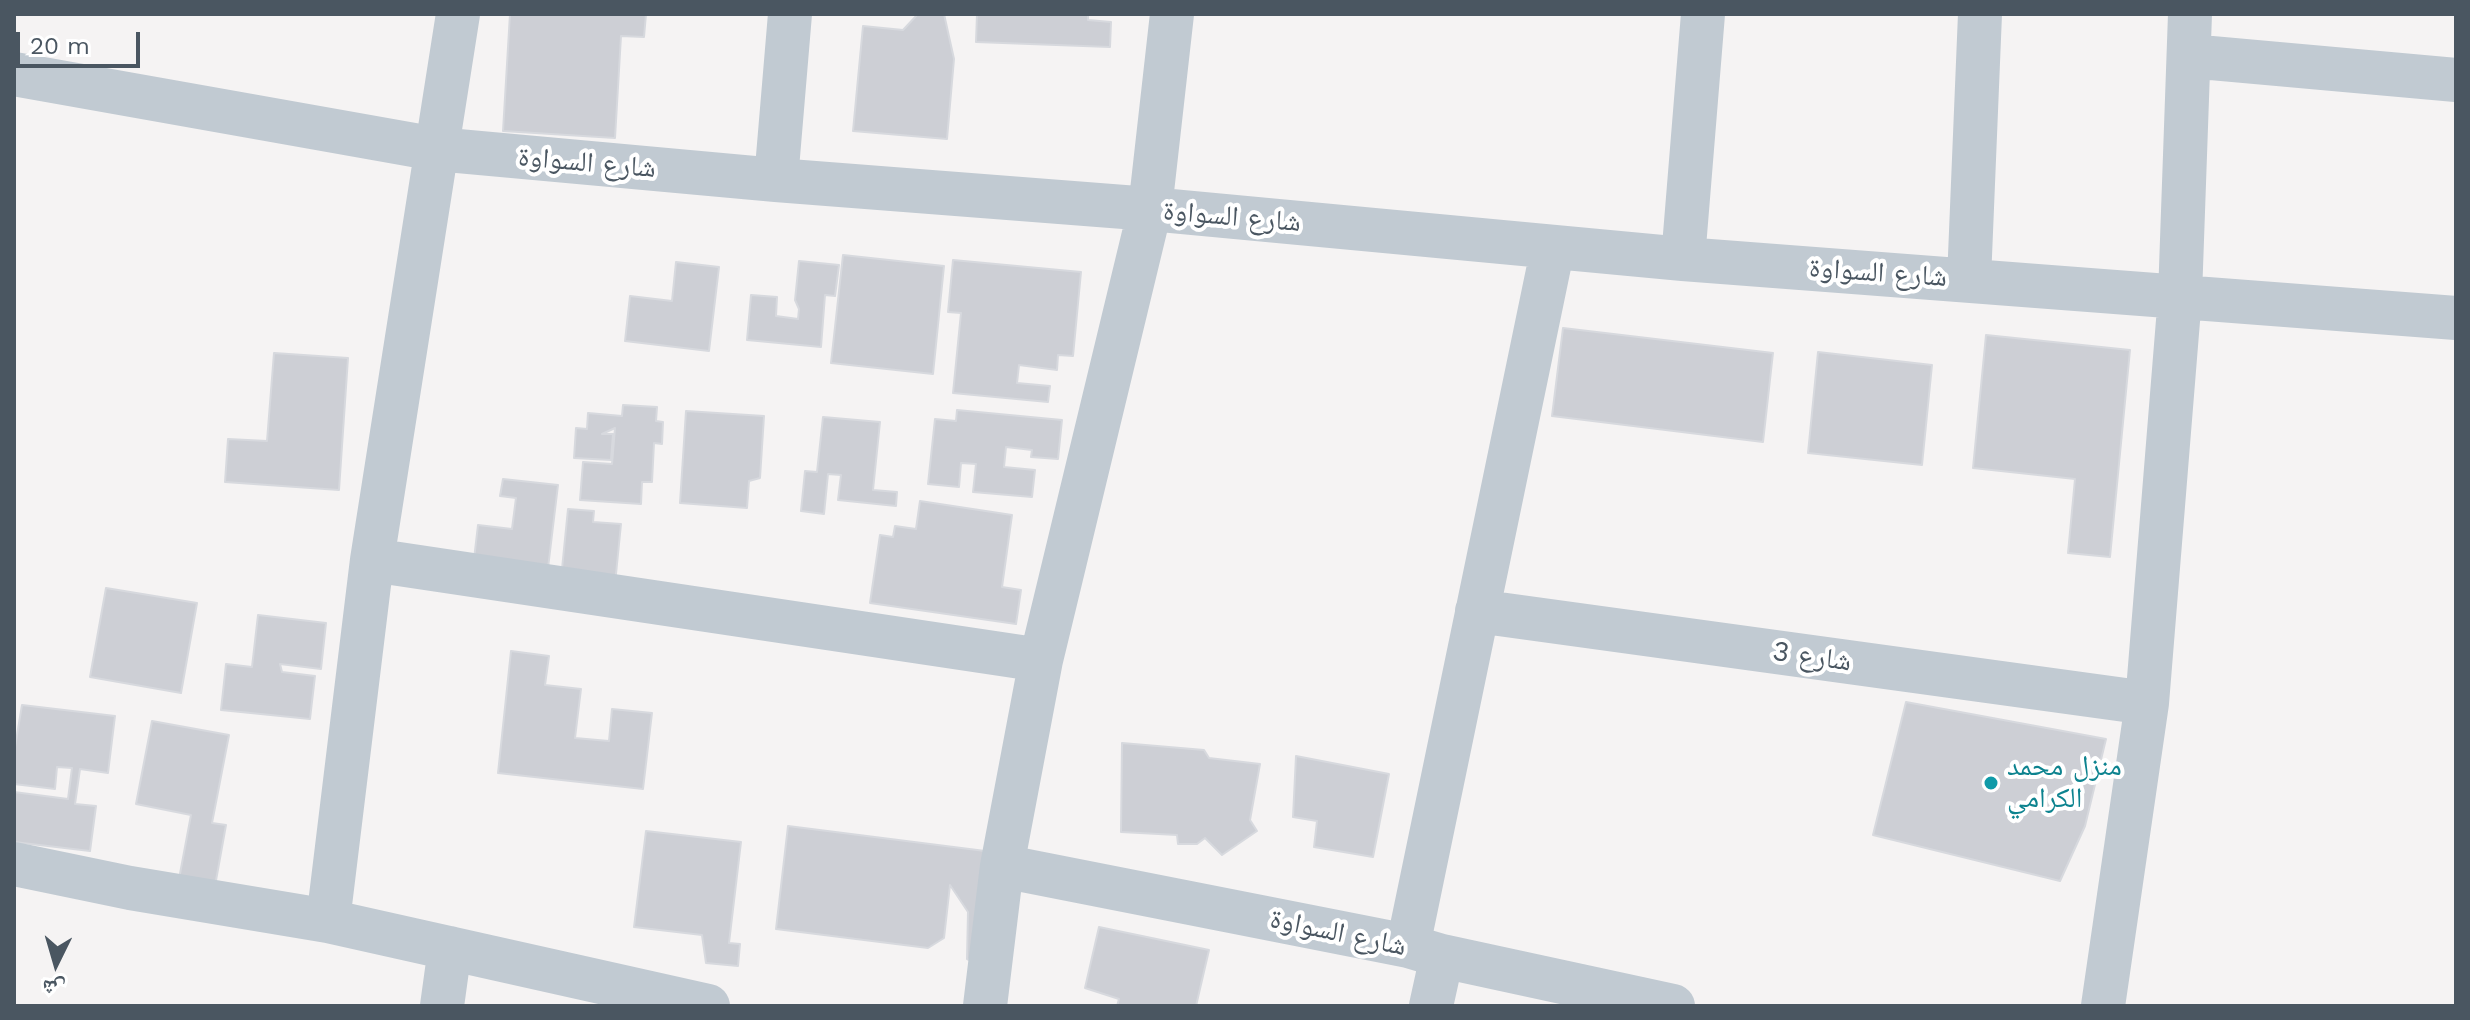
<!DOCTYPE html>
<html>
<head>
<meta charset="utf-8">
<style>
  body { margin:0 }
  #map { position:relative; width:2470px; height:1020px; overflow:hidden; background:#f5f3f3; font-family:"Work Sans","Noto Naskh Arabic",sans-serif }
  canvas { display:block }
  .frame { position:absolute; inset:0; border:16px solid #4a5661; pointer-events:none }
  .north { position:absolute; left:16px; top:924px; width:80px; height:80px; -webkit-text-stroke:6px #fff; paint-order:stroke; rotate:185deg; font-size:22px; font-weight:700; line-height:32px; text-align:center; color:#4a5661 }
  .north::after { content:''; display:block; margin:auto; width:28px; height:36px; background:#4a5661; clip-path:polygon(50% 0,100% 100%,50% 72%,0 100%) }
  .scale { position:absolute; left:16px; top:32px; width:124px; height:36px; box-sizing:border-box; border:4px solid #4a5661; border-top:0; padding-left:10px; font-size:24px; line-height:28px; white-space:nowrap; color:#4a5661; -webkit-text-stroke:6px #fff; paint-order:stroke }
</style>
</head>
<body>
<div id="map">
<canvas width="2470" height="1020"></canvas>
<div class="frame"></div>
<div class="north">ش</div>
<div class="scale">20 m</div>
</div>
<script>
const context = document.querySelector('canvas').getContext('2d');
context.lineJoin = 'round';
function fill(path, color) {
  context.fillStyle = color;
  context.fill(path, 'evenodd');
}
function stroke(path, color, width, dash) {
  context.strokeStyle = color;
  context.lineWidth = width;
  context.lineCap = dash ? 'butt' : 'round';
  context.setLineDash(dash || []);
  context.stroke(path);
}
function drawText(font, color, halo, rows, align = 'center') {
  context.font = font + ' "Work Sans","Noto Naskh Arabic",sans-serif';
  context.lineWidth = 8;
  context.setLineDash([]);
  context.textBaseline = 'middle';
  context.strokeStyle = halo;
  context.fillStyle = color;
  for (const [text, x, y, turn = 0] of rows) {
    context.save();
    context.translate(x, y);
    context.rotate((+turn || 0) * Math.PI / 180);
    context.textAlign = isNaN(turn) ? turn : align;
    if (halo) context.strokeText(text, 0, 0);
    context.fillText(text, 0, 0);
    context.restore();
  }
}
const building = new Path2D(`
  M510,14h136l-2,23 -23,-1 -6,102 -112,-7z
  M918,14h26l10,45 -7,80 -94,-8 10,-105 40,4z
  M977,14h111v6l23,2 -1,25 -134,-5z
  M843,255l101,11 -11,108 -102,-11z
  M953,260l128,12 -8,84 -15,-1 -1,15 -38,-5 -2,18 33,3 -2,16 -95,-9 8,-80 -13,-1z
  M799,261l40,4 -4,31 -10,-1 -4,52 -74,-7 4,-45 26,2 -1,19 22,3 1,-10 -4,-9z
  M676,262l43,5 -10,84 -84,-10 5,-45 42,5z
  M1563,328l210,25 -10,89 -211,-26z
  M1986,335l144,15 -20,207 -42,-4 7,-74 -102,-11z
  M1818,352l114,13 -10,100 -114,-12z
  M274,353l74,5 -9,132 -114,-8 3,-43 39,2z
  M623,405l34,2 -1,14 7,1 -1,22 -8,-1 -2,39h-10l-1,22 -61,-4 3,-38 29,2 3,-36 -13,6h11l-2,26 -37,-2 2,-30 11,1 1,-16 34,3z
  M957,410l105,10 -4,39 -27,-2 1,-7 -26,-3 -2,20 31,3 -3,27 -59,-5 3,-28 -15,-1 -2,24 -31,-3 7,-65 21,2z
  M686,411l78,5 -4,62 -11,3 -2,27 -67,-5z
  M823,417l57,5 -7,68 24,2 -1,14 -58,-6 3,-25 -13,-1 -4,40 -23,-3 4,-40 12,1z
  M503,479l55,6 -10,83 -74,-9 4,-34 34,4 4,-31 -16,-2z
  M920,501l92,14 -10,72 19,3 -5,34 -146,-21 10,-68 13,2 2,-11 21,3z
  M568,509l26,2 -1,11 28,2 -6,60 -54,-5z
  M106,588l91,15 -16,90 -91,-16z
  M258,615l68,8 -5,46 -41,-5 2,8 33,4 -5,43 -89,-9 5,-46 26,3z
  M511,651l38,5 -4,29 36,4 -6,49 34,3 3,-32 40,4 -9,76 -145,-16z
  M1906,702l200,37 -21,87 -25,55 -187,-46z
  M22,705l93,11 -7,57 -28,-4 -5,35 21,2 -6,45 -76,-9v-50l54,7 4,-31 -15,-1 -2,22 -41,-5v-31z
  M152,721l77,14 -17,88 14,2 -11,61 -36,-7 12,-64 -55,-11z
  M1122,743l82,7 5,8 51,6 -10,56 7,11 -35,24 -17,-17 -8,6h-19l-1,-9 -56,-3z
  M1296,756l93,18 -16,83 -59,-10 3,-26 -24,-4z
  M788,826l205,26 -14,113 -12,-6 1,-47 -18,-27 -6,53 -16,10 -152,-19z
  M646,831l95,11 -12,101 11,1 -2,22 -32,-3 -4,-28 -68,-8z
  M1099,927l110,23 -13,56h-79l2,-7 -34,-11z`);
fill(building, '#cdcfd5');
stroke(building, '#d7d9de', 2);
stroke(new Path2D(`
  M2189,56l267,24
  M14,74l422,75 340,31 374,29 533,50 773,59
  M776,180l14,-166
  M1683,259l20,-245
  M1969,280l11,-266
  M372,560l669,100
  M1477,611l670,92
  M14,864l116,24 198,33 380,85
  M1002,866l406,80 34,10 231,50
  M328,921l44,-361 86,-546
  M1408,946l145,-699
  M442,1006l8,-58
  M985,1006l17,-140 39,-206 109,-451 22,-195
  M1431,1006l11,-50
  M2103,1006l44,-303 33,-407 10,-282`), '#c1cad2', 44);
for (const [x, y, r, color] of [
  [1991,783,8,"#0f9aa8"]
]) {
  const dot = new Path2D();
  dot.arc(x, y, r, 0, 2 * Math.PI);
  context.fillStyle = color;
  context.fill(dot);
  stroke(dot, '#fff', 3);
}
drawText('28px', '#4a5661', '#fff', [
  ["شارع السواوة",587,163,5],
  ["شارع السواوة",1232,217,5],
  ["شارع السواوة",1878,273,4],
  ["شارع 3",1812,657,8],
  ["شارع السواوة",1338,933,12]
]);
drawText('28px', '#0d838f', '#fff', [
  ["منزل محمد",2007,767],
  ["الكرامي",2007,799]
], 'left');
</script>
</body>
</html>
